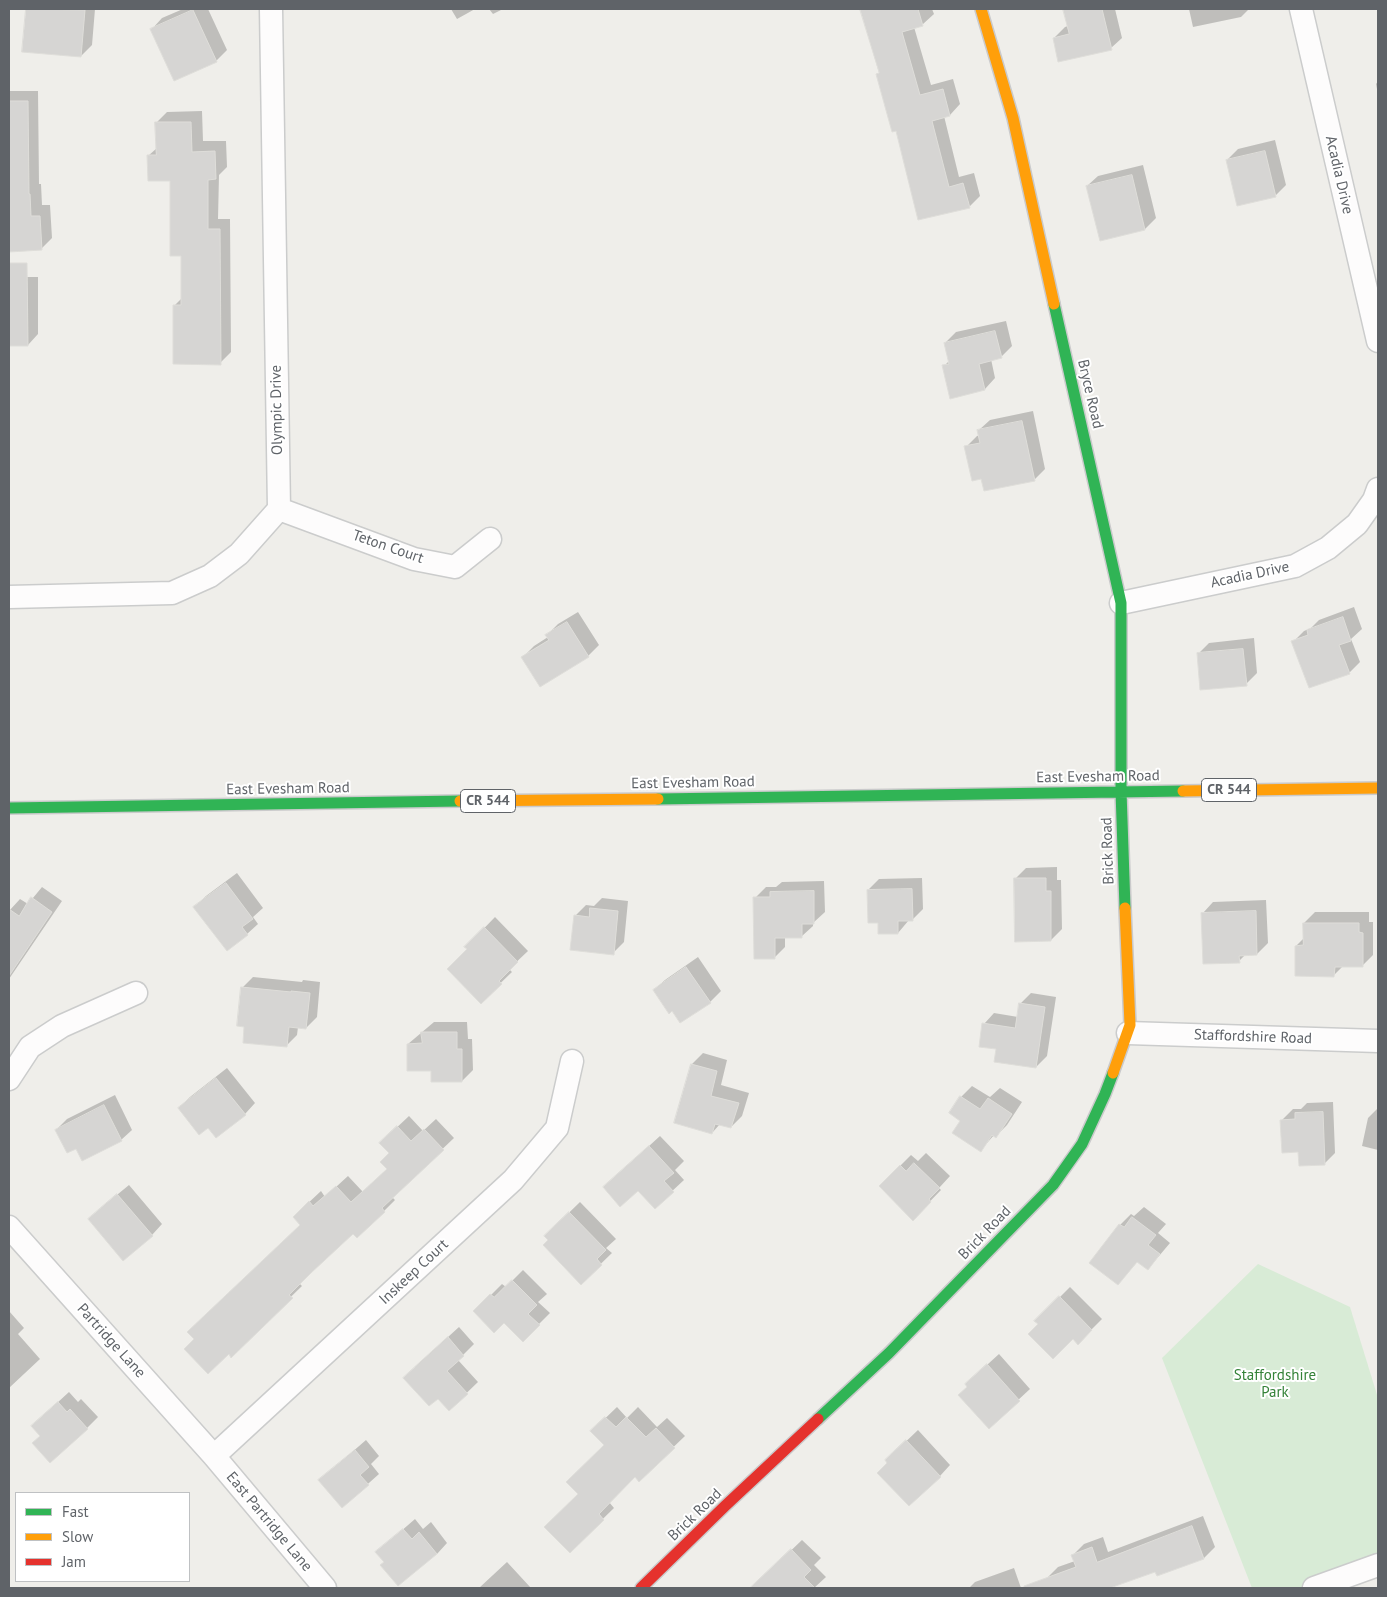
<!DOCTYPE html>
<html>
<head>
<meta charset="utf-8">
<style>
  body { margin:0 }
  #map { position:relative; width:1387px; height:1597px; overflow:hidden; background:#efeeea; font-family:"PT Sans",sans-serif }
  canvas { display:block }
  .frame { position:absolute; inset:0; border:10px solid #5f6368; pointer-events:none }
  .legend { position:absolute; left:15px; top:1492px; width:175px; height:90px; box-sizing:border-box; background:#fff; border:1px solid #bfc1c3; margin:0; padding:6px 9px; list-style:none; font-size:15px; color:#5f6368 }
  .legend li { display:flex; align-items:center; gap:10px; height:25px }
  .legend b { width:25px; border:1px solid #bfc1c3 }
</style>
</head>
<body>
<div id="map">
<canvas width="1387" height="1597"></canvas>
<div class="frame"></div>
<ul class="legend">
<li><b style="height:6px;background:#30b455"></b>Fast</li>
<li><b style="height:6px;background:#ff9f0a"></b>Slow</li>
<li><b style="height:6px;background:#e5322d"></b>Jam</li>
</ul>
</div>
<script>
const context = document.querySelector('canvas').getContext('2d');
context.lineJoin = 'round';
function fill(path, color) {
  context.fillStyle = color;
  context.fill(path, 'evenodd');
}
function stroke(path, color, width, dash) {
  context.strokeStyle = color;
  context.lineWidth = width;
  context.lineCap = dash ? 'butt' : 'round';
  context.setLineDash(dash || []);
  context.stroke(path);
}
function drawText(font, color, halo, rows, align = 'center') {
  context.font = font + ' "PT Sans",sans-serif';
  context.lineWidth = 4;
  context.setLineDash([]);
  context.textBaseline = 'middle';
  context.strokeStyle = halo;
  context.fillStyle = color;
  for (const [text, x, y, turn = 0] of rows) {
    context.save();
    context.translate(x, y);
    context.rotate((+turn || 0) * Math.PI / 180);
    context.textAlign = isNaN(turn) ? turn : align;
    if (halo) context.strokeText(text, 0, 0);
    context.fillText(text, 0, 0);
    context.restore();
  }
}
fill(new Path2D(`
  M1258,1264l92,43 28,91v167l-64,23h-62l-90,-230z`), '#d8ebd6');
fill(new Path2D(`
  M27,9h68l-3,36 -11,11 -57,-5z
  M183,9h25l19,41 -11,11 -64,-32 10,-11z
  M451,9h24l-18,10z
  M489,9h14l-10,5z
  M862,9h70l2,5 -11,10 -9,3 17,58 22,-6 7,25 -10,11 -6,1 15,61 15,-4 6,23 -11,11 -50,12 -22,-89z
  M1064,9h51l7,29 -11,10 -57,-10 11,-11 3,-1z
  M1189,9h60l-8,8 -48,10z
  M1378,81v13l-2,-10z
  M9,91h29l1,93h2l1,21h8l2,33 -11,11 -31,1z
  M202,111l1,30h23l1,26 -8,8 -1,44h12l1,133 -11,11 -46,-57 8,-8v-43l-11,-76 -23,-23 9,-8 -1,-25 11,-11z
  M1275,140l11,45 -11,11 -48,-36 11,-11z
  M1143,165l13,53 -11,11 -58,-43 11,-10z
  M9,277h29v57l-10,11h-19z
  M1006,321l6,25 -11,11 -10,2 4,19 -10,11 -41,-23 6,-6 -5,-17 11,-11z
  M1033,411l12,58 -11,11 -52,-2 -16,-31 11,-11 3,-1 -1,-5 11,-10z
  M1354,607l8,22 -11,10 9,23 -11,11 -56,-31 11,-11 7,-3 8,-8z
  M578,612l21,33 -11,11 -65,1 11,-11 14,-9 -1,-2 11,-11z
  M1254,638l3,35 -11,11 -48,-30 11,-11z
  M1057,867v13h4l1,49 -11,11 -36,-61 11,-11z
  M237,873l26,35 -10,9 5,7 -11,10 -52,-27 11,-11z
  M922,878l1,31 -11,11h-3l-11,13 -19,-11 -11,-32 11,-11z
  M824,881l1,31 -12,11v3l-11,10 -17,1v10l-11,11 -19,-60 11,-11h10l6,-5z
  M42,887l20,14 -53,78v-68l11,-12 8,5z
  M602,898l26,3 -4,41 -11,11 -38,-37 11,-11 8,1z
  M1266,900l2,43 -11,11h-11l-7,7 -36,-48 10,-11z
  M1315,912h54v10h4v33l-11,11h-19l-9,9 -38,-29 8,-8v-15z
  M495,917l33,34 -19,18 3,3 -31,30 -12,-53 -3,-2z
  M698,957l23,34 -11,11 -38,7 -18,-19 11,-10z
  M253,977l49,5 1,-2 17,2 -3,35 -11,11 -8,-1 -1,8 -11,11 -40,-20 -3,-39z
  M1031,993l25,4 -9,59 -11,11 -39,-19 -13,-24 10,-11 24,4 2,-13z
  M434,1022h33l1,17h4l1,31 -11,11 -30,-11 -24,-26z
  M703,1053l24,7 -6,25 28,8 -7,23 -11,11 -11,-3 -8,9 -36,-11 16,-58z
  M227,1068l28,35 -10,11 -37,12 -29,-18 11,-11z
  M972,1086l18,11 10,-9 22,14 -15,23 -11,11 -2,-1 -13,15 -19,-30 -11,-7 10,-16z
  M115,1095l17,35 -11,10 -44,7 -21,-17 11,-11z
  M1333,1102l2,51 -11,11 -25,-13 -17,-31 11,-11h8l6,-6z
  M1378,1108v42l-16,-4 6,-28z
  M409,1116l14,15 13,-12 18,19 -62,59 3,3 -11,11 -31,21 -54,51 3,3 -42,41 42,-103 3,-18 16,-15 4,6 23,-21 15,16 25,-24 3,-15 1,-21z
  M660,1136l24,25 -9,9 9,10 -29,27 -17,-18 -23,-12z
  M926,1153l24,23 -11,12 2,2 -28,29 -33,-33 31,-31 7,6z
  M129,1185l33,39 -10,11 -51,-27z
  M580,1202l36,37 -10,9 6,5 -31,30 -36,-47z
  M1144,1207l22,17 -8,9 12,10 -22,26 -10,-8 -20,23 -27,-21 29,-38 11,-11 3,2z
  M523,1270l24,24 -9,8 12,11 -27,27 -19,-19 -26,-13 24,-24 4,3z
  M1070,1287l32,32 -24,24 -5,-5 -34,-14 -3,-3z
  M9,1311l15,17 -6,6 22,25 -31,29z
  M459,1327l15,17 -16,16 20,22 -29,28 -34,-43z
  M999,1354l31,35 -41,38 -20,-40 8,-13z
  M69,1392l9,10 3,-3 17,18 -11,11 -46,8 -9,-10z
  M617,1407l10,11 11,-11 19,20 10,-9 18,18 -46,44 -4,-4 -26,26 5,6 -44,43 9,-57 26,-49 -13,-14z
  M918,1430l32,35 -10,11 -51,-13 8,-13z
  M366,1440l13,16 -8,8 8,10 -37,33 -22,-27z
  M1203,1516l12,31 -11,11 -46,17 -2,-5 -42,15 -3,3h-60l-4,-10 11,-11 17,-6 -2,-6 11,-11 19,-7 5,15z
  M415,1519l8,10 8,-7 16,21 -10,11 -60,-2z
  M802,1540l19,18 -7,7 12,12 -12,11h-55l-3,-4z
  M507,1562l24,26h-52z
  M1014,1568l7,20h-52l6,-6z`), '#0003');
const building = new Path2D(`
  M26,9l59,1 -4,47 -59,-5z
  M860,9h58l5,17 -21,6 18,63 23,-6 7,27 -18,5 17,66 14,-4 7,25 -52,12 -22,-89 -4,1 -16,-58 3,-1z
  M1063,9h39l10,41 -54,12 -5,-24 16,-4z
  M193,10l24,52 -43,19 -24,-52z
  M9,101h19l1,93h1l1,22h9l2,34 -33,2z
  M155,122h36l1,30 23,-1 1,28 -8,1v49h12l1,136 -48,-1v-59h8v-49h-11v-75h-22l-1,-26h9z
  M1265,151l11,46 -39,9 -11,-46z
  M1132,175l13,55 -45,11 -14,-55z
  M9,263h18l1,83h-19z
  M995,331l7,27 -23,6 6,26 -35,9 -8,-34 7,-1 -5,-21z
  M1022,421l13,60 -51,10 -3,-12 -9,2 -8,-35 16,-3 -3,-13z
  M1343,617l8,24 -12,4 11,29 -41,14 -18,-47 17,-6 -1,-5z
  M567,622l22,35 -49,30 -19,-30 28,-17 -4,-5z
  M1243,649l4,37 -47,4 -3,-37z
  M1014,878h32v13h5v50l-36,1z
  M226,883l27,36 -11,8 6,8 -21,16 -34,-44z
  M912,889l1,32h-15v13h-20v-11h-10l-1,-33z
  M814,891v33h-12v14h-27v21h-21l-1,-62h17v-5z
  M31,897l21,15 -43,64v-67l10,7z
  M590,908l28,3 -4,44 -44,-5 4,-35 15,2z
  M1256,911l1,44 -18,1 1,7 -37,1 -2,-51z
  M1303,923h56v9l4,1v34h-28l-1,10 -39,-1v-30l8,-1z
  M484,927l34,35 -19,19 3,3 -21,20 -34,-35 20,-20 -3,-2z
  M686,967l25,36 -31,20 -8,-12 -3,3 -16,-24z
  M241,987l50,5v-1l19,2 -4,36 -17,-2 -2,20 -44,-4 1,-16 -7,-1z
  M1019,1003l26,4 -9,61 -42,-6 2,-13 -17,-2 3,-24 33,5z
  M421,1032h36v17h5v33h-31v-11h-24v-27l15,-1z
  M691,1064l26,7 -6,25 28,7 -8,25 -16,-4 -3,10 -38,-11z
  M216,1078l30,37 -30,23 -8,-10 -9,7 -21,-27z
  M960,1096l20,13 8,-11 24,16 -16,24 -4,-3 -11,17 -29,-19 8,-12 -11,-8z
  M104,1105l18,36 -40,20 -6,-12 -9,4 -12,-23z
  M1323,1112l2,53 -26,1 -1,-14 -16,1 -2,-33 15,-1v-6z
  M397,1126l14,15 13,-12 20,21 -62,58 3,4 -28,26 -4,-4 -42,39 -22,22 4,3 -62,60 -2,-4 -21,20 -24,-25 10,-10 -7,-7 113,-107 -7,-8 16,-16 4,5 23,-20 15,16 36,-33 -7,-7 9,-9 -10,-10z
  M649,1146l25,27 -10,8 10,11 -19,17 -17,-18 -18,16 -17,-20z
  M914,1163l26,25 -11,11 2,3 -18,19 -34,-35 21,-21 6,6z
  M117,1194l36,42 -30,25 -35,-42z
  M569,1212l37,38 -9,9 5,6 -21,20 -38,-40 5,-5 -4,-4z
  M1132,1217l24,18 -8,10 12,9 -12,16 -11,-8 -19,23 -29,-22 30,-39 5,3z
  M512,1280l25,25 -9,9 12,11 -17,17 -19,-19 -10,10 -21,-22 17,-17 4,3z
  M1059,1296l33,34 -14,15 -5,-6 -20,20 -25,-25 10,-10 -4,-3z
  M448,1337l16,19 -17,15 21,23 -19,17 -11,-12 -9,7 -26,-28z
  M987,1364l33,37 -31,28 -31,-34 9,-8 -2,-3z
  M58,1402l9,10 3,-3 18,20 -38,34 -18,-20 8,-7 -9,-10z
  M605,1417l11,10 10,-10 20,20 10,-9 19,20 -36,34 -4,-5 -36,37 5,6 -34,33 -26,-26 34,-33 -12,-12 38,-37 -14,-14z
  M906,1440l35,37 -32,29 -32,-33 10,-10 -2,-3z
  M355,1450l14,17 -9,8 9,10 -27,23 -24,-28z
  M1192,1526l12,33 -47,17 -2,-4 -45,16h-86v-2l52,-19 -5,-12 21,-8 5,15z
  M403,1529l9,10 7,-7 18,22 -39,32 -18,-21 4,-3 -9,-10z
  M791,1549l20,21 -7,7 11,11h-65z`);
fill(building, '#d6d5d3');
stroke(building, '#deddd9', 1);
const street = new Path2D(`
  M1301,9l77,332
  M279,509l135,50 41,8 35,-28
  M9,597l163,-4 38,-17 29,-22 40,-45 -8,-500
  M1121,603l174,-37 33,-18 29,-24 17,-24 4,-11
  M1128,1033l250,8
  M9,1079l21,-32 32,-21 74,-33
  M9,1227l205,229 111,132
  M214,1456l299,-276 44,-52 15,-67
  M1314,1588l64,-23`);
const fast = new Path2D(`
  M1054,304l67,299v188l4,117
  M658,799l525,-8
  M9,808l451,-7
  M818,1419l71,-66 164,-168 29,-41 23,-50 8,-21`);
const slow = new Path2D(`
  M981,9l32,109 41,186
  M1183,791l195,-3
  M460,801l198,-2
  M1113,1073l17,-48 -5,-117`);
const jam = new Path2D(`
  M641,1588l84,-82 93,-87`);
stroke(street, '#cbcccc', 25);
stroke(fast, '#cacacb', 14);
stroke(slow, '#cacacb', 14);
stroke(jam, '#cacacb', 14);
stroke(street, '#fdfcfc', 22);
stroke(fast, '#30b455', 11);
stroke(slow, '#ff9f0a', 11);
stroke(jam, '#e5322d', 11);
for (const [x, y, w] of [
  [1229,790,55],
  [488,801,55]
]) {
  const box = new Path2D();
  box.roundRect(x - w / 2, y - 11.5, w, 23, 4);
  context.fillStyle = '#fff';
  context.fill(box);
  stroke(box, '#5f6368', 1);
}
drawText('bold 14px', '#5f6368', null, [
  ["CR 544",1229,790],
  ["CR 544",488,801]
]);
drawText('15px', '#5f6368', '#fff', [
  ["Acadia Drive",1339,175,77],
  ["Bryce Road",1090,394,77],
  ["Olympic Drive",277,410,-91],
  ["Teton Court",388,547,19],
  ["Acadia Drive",1250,575,-12],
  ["East Evesham Road",1098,777,-1],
  ["East Evesham Road",693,783,-1],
  ["East Evesham Road",288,789,-1],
  ["Brick Road",1108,851,-92],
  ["Staffordshire Road",1253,1037,2],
  ["Brick Road",985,1233,-46],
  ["Inskeep Court",414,1272,-43],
  ["Partridge Lane",111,1341,48],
  ["Brick Road",695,1515,-44],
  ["East Partridge Lane",269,1522,50]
]);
drawText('15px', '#348238', '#fff', [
  ["Staffordshire",1275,1376],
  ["Park",1275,1393]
]);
</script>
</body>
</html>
